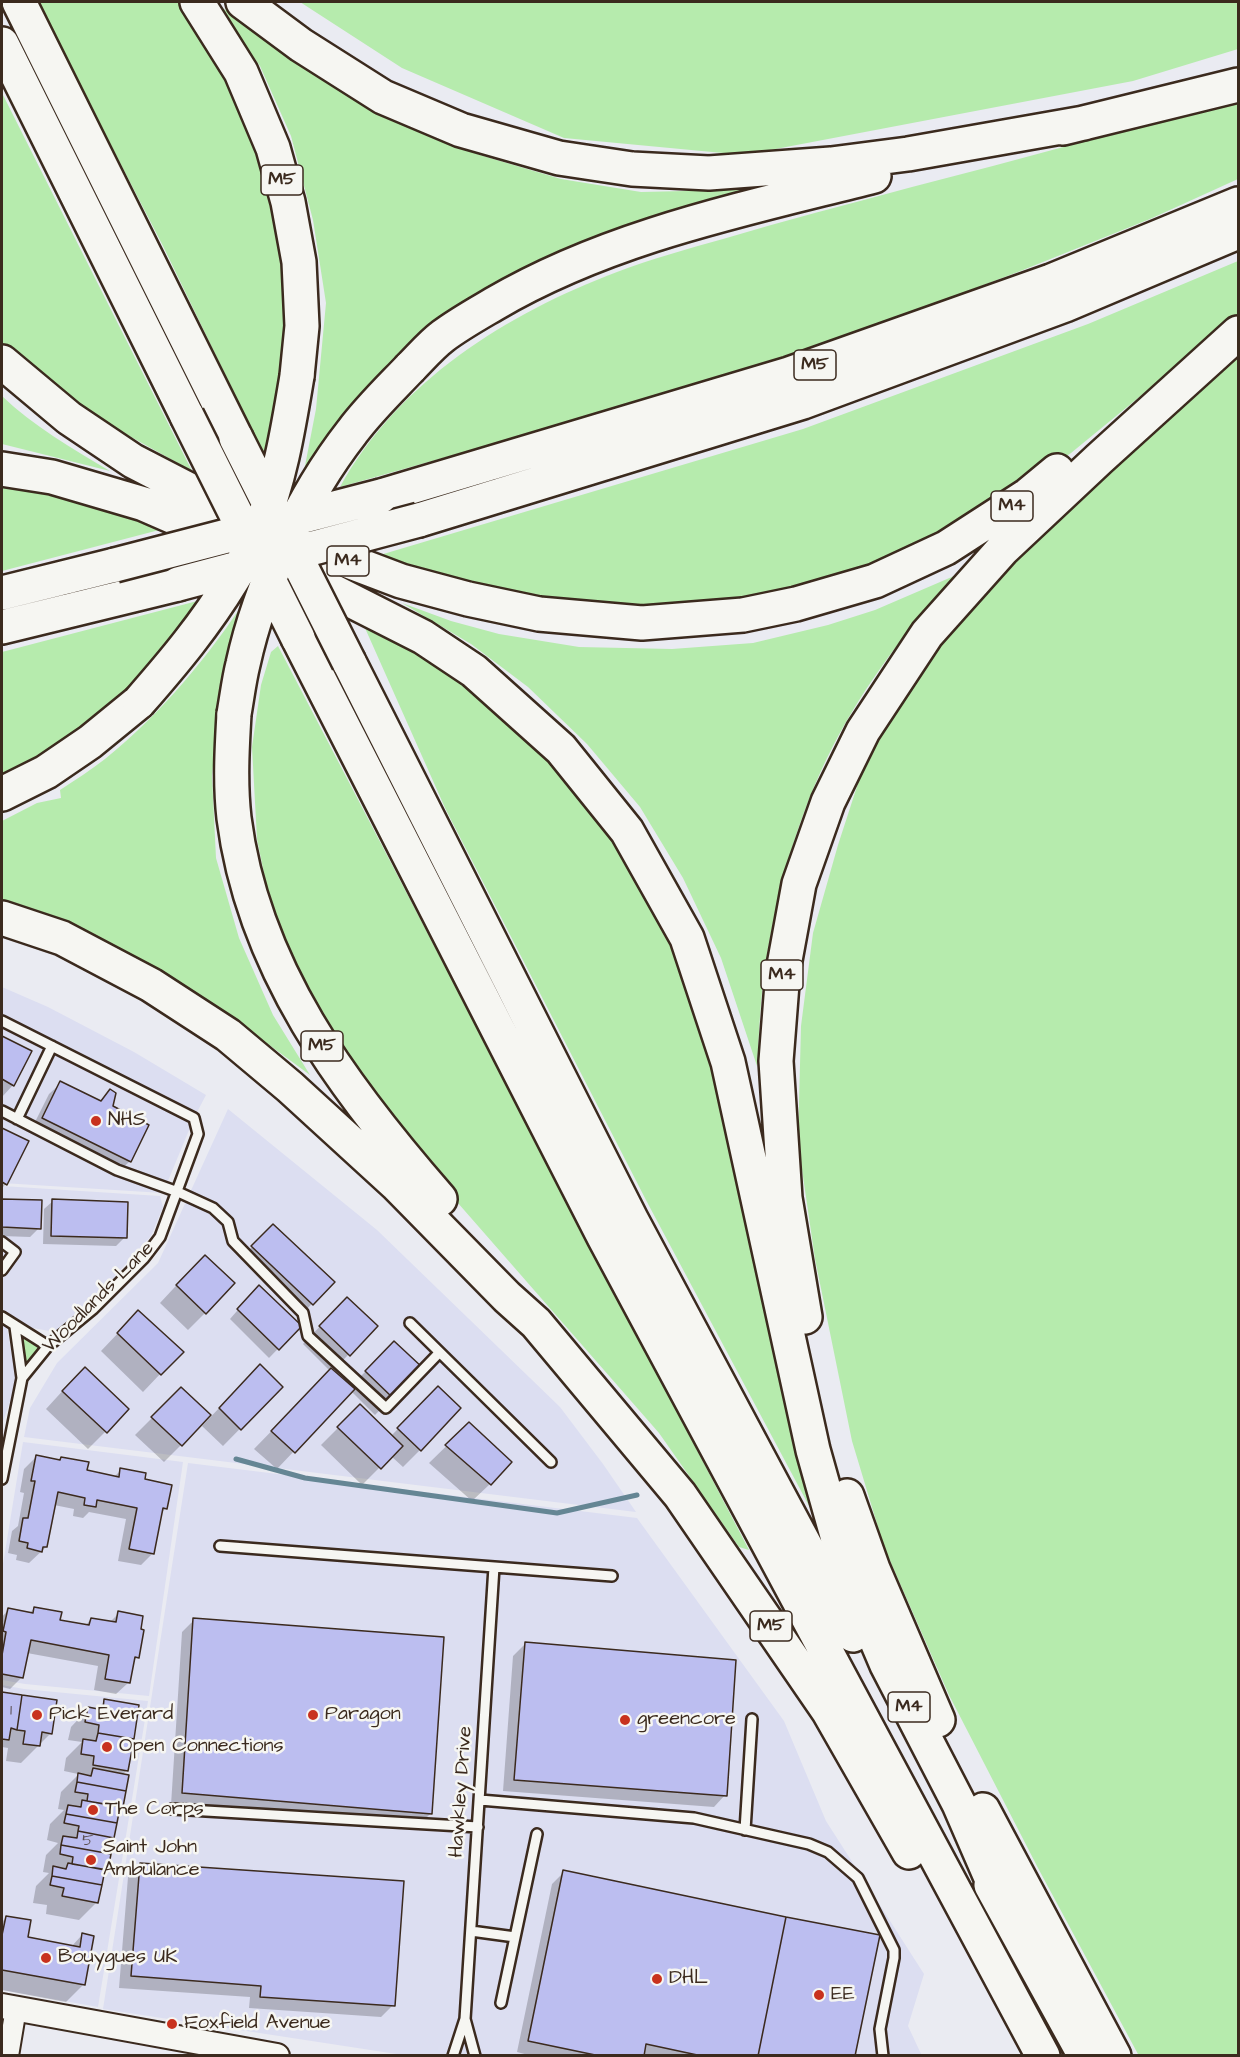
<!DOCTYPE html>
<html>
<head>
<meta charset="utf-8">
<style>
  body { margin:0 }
  #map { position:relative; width:1240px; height:2057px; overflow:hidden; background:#eaebf2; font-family:"Architects Daughter",sans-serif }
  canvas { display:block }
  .frame { position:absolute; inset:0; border:3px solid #3b2a1e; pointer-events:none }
</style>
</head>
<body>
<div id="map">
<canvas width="1240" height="2057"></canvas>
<div class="frame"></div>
</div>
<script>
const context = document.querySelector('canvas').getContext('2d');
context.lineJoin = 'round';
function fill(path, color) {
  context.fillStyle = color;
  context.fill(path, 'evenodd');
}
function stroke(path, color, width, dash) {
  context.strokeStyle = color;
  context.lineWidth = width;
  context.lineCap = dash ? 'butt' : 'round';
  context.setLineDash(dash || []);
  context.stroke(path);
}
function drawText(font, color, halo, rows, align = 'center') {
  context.font = font + ' "Architects Daughter",sans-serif';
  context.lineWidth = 5;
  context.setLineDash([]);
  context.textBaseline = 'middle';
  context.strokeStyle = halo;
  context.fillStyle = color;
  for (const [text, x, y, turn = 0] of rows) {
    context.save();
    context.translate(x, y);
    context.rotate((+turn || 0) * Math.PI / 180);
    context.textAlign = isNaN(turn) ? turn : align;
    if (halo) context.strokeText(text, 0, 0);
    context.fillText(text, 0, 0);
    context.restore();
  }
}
fill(new Path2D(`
  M2,987l46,20 86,45 72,43 -12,23 -31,75 -161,-10z
  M228,1109l149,121 183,177 43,57 33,48 -612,-75 6,-29 27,-45 101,-100z
  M2,1186l158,10 3,11 -12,29 -54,60 -43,36 -31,-6 -21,-15z
  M2,1324l5,4 10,54 -15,42z
  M23,1442l160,20 -34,234 -124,-12 -23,-4v-110z
  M188,1463l449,55 147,203 42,100 98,153 -16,52 14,30 -519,-1 -300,-46z
  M2,1685l22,4 124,12 -50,306 -96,-17z`), '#dcdef1');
fill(new Path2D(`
  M37,2h142l26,33 53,105 28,130 2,61 -20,132 -105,-217z
  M214,2l131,91 66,34 69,28 81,24 80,13 132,-3 -175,50 -238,161 -56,71 12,-62 10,-106 -13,-83 -22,-84 -31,-70z
  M300,2h938v47l-105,32 -389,74 -180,-17 -162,-70z
  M2,93l190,378 -77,-43 -6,1 -87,-67 -20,-19z
  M1238,99v80l-88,40 -127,51 -155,59 -135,47 -393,111c59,-106 166,-173 277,-215 34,-13 70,-23 106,-33 63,-19 126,-35 189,-52 109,-28 218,-58 326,-88z
  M1238,261v55l-167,137 -112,77 -146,60 -134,20 -146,-8 4,-8 -35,-1 -70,-16 -52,-22 423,-126 285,-105z
  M1238,352v1703l-99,1 -101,-188 -89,-173 -65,-148 -32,-106 -37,-182 -17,-117 3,-116 12,-93 25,-88 25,-77 38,-72 79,-102z
  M2,396c31,30 71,53 108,75l-108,-27z
  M2,483l88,23 73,23 -161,42z
  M954,576c-46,52 -89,108 -121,170 -36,70 -58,151 -69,229 -4,30 -5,61 -7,91l-36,-108 -38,-80 -43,-71 -53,-63 -59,-57 -57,-43 -69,-41 49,18 48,13 80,13 93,2 81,-6 75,-18 47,-15z
  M248,596l-29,110 -7,70 4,82 23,80 34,77 37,60c-97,-72 -190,-141 -308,-175v-79l35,-18 24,-5 -1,-8c15,-10 31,-20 45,-31 57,-46 104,-103 143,-163z
  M205,599l-38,50 -51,52 -45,39 -69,39v-127z
  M365,628l64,30 76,58 66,64 60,78 67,135 118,526 -169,-317 -201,-392z
  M278,646l471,904 -10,-3 -80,-114 -264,-302 -48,-65 -58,-110 -21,-63 -11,-54 -5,-92 9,-62 10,-33z
  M19,1335l21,14 -13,16z`), '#b6ebad');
fill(new Path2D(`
  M2,1038l28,14 -17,33 -11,12z
  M61,1083l39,18 10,-10 1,16 36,18 -18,37 -12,11 -86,-43 18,-36z
  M2,1129l25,12 -21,43 -4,4z
  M2,1200l38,1 -1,27 -9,9 -28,-1z
  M53,1201l72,36 -9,9 -73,-2 1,-35z
  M273,1226l60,56 -30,31 -60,-57z
  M187,1274l18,39 -17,17 -28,-27z
  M250,1296l50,30 -31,32 -39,-39z
  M330,1316l45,10 -42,45 17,16 44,-44 27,25 -46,47 -24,-24 -74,78 -23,-20 76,-78 -27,-27z
  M121,1330l60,22 -38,40 -42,-41z
  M242,1384l39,3 -58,59 -21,-20z
  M67,1386l38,46 -17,17 -42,-40z
  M438,1388l-18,62 -17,17 -12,-11 -29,29 -41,-40 39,-39 31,30z
  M181,1389v56l-17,17 -29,-27z
  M469,1424l21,60 -18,17 -43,-38z
  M36,1457l49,14 29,6 7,-7 22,11 23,27 -6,6 -7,39 -12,12 -23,-4 8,-42 -37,-7 -6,6 -10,-2 1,-7 -20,-4 -8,42 -17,16 -13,-3 1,-5 -9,-2 4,-22 6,-5 6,-33 -4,-1 4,-23z
  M34,1608l25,13 26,5 6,-7 18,4 10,-10 18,44 -5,6 -4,20 -12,11 -22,-4 4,-24 -71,-13 -5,24 -12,12 -8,-2v-70l6,-7 21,4z
  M194,1620l237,193 -12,12 -248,-20 11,-173z
  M525,1644l200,151 -11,12 -211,-16 10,-135z
  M2,1693l54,8 -5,32 -30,30 -15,-2 2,-13 -6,-1z
  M105,1701l22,69 -5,5v32l-4,4 -11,59 -5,4 -5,28 -18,18 -33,-6 1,-9 -14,-2 3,-17 13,-13 -6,-1 3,-17 12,-12 -11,-3 3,-16 14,-14 -6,-1 3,-17 16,-16 1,-2 -14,-3 2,-13 16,-16 -14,-2 3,-13 17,-18 8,1z
  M140,1865l253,140 -12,12 -132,-9 1,-11 -131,-9 9,-111z
  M564,1872l290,184h-322l-15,-4 35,-168z
  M6,1918l20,21 45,8 11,-12 2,49 -18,18 -64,-12v-68z`), '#0003');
stroke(new Path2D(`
  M236,1459l69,19 252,35 80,-18`), '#658694', 5);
const building = new Path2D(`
  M2,1036l30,15 -18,35 -12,-7z
  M60,1081l41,20 9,-12 6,4 -3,13 36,19 -18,37 -89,-44z
  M2,1128l27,13 -22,44 -5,-3z
  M2,1199l40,1 -1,29 -39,-2z
  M52,1199l76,3 -1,36 -76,-2z
  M273,1224l62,58 -22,23 -62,-59z
  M205,1255l30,28 -29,31 -30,-29z
  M259,1285l43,41 -23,24 -42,-41z
  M347,1297l31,29 -28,30 -31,-30z
  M138,1310l46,42 -23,23 -44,-42z
  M394,1341l29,27 -30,30 -28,-27z
  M260,1364l23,23 -42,43 -22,-22z
  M85,1367l44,42 -22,24 -45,-42z
  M331,1368l24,21 -60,64 -24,-22z
  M438,1386l23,22 -40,43 -24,-23z
  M181,1387l30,28 -29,31 -31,-29z
  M360,1404l43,42 -22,23 -44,-42z
  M469,1422l43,40 -21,23 -46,-40z
  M36,1455l24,5 1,-3 28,5 -2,8 32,7 1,-9 26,5 -1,6 27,6 -5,24 -4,-1 -9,46 -25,-5 8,-41 -40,-8 -1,7 -12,-2 1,-7 -27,-6 -11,55h-4l-1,5 -15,-4 1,-5 -9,-2 4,-23h5l7,-37h-4z
  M34,1607l28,5 -2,8 29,5 2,-7 25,4 2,-11 25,5 -2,13 3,1 -5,28 -4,-1 -5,26 -25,-4 4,-24 -78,-15 -8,38 -21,-4v-19l4,-23 -3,-1 5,-23 25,5z
  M193,1618l251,19 -12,177 -250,-21z
  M525,1642l211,18 -9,136 -213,-16z
  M2,1692l20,3 -5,35 -6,-2 -2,12 -7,-1z
  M22,1695l35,5 -5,34 -10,-2 -2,14 -17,-2 2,-13 -8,-1z
  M104,1699l35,6 -5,34 -36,-6 1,-8 -14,-3 3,-15 15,3z
  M98,1733l36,6 -6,32 -35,-6 1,-9 -13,-2 2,-15 13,2z
  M93,1768l36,7 -3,16 -49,-9 1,-9 13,3z
  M77,1782l49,9 -3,16 -36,-6 1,-7 -13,-2z
  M82,1800l38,7 -3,16 -51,-9 2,-9 13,2z
  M66,1814l51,9 -3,15 -36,-7 1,-5 -15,-3z
  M78,1831l36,7 -3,16 -50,-9 2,-9 14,2z
  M61,1845l50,9 -3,16 -36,-6 1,-7 -13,-3z
  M68,1863l37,7 -3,15 -50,-9 1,-10 13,3z
  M140,1863l264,18 -9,125 -135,-9 1,-11 -130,-10z
  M563,1870l223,47 -28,139h-56l-56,-12 -2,12h-44l-72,-15z
  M52,1876l50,9 -4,18 -36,-7 2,-8 -14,-3z
  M6,1916l25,4 -3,17 52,10 2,-14 12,3 -9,49 -83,-15v-35z
  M786,1917l94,18 -25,121h-97z`);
fill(building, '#bcbef0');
stroke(building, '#3b2a1e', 1.5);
const service = new Path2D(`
  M2,1021l192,97 4,16 -38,103 -16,21 -51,51 -45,37 -26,32 -20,101
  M2,1111l115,59 61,22 35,16 15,14 5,19 70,72 5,23 78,72 53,-55
  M17,1119l35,-73
  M2,1242l13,10 -13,18
  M2,1317l46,29
  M410,1323l141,139
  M15,1327l7,51
  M220,1546l392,30
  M480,1800l214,18 115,26 19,8 30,26 36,72v8l-14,71 3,27
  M172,1809l306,18
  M745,1830l7,-111
  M471,1931l44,6
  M501,2003l36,-169
  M465,2019l10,37
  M453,2056l12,-37 29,-452`);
const minor = new Path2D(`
  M8,2056l8,-48`);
const tertiary = new Path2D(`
  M2,2006l275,50`);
const motorway = new Path2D(`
  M19,2l217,436
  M197,2l44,70 32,76 15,54 11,60 3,64 -5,50
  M243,2l58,43 82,52 78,33 98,28 73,11 77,4 122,-9 77,-10 176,-31
  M2,44l185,372
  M1063,128l175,-43
  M2,362l67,56 64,43 118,61
  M410,368c11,-11 21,-23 33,-32 16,-12 34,-22 51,-32 116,-68 250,-95 380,-128
  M2,469l50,8 92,27 92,40
  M381,496l408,-122 262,-93 187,-77
  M419,520l384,-118 262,-97 173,-73
  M298,542l103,39 67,18 71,15 103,9 101,-8 53,-11 79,-23 71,-33 82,-53 29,-24
  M291,570l132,67 51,34 87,78 66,82 60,107 41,124 85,388 34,121 40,94 72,139 43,99
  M2,593l113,-28
  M2,627l176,-43
  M298,638l306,599 439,819
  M349,662l282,557 222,416
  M234,714c-2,34 -4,69 0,104 19,150 109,270 206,381
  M2,794l44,-22 44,-30 49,-40
  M2,918l60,20 89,47 77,50 62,52 106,97 111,113 29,26 144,172 149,217 80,140
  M805,1317l-20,-119 -9,-137 7,-90 16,-87 29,-82 35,-71 64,-97 75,-84 97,-91 139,-126
  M847,1496l26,73 65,151
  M983,1810l131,246
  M991,1885l94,171`);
stroke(service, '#3b2a1e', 14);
stroke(minor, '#3b2a1e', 24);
stroke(tertiary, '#3b2a1e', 28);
stroke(motorway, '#3b2a1e', 38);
stroke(service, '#f6f6f2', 9);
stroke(minor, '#f6f6f2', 20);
stroke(tertiary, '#f6f6f2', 24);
stroke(motorway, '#f6f6f2', 33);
const motorwayBridge = new Path2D(`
  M187,416l111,222
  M236,438l113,224
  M115,565l266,-69
  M178,584l241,-64
  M139,702c35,-40 66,-77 94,-123 9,-15 19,-31 26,-48 21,-51 29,-101 38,-155
  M234,714c3,-17 5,-34 9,-50 17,-78 59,-168 109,-232 17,-23 38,-43 58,-64`);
stroke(motorwayBridge, '#3b2a1e', 38, []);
stroke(motorwayBridge, '#f6f6f2', 33);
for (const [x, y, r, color] of [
  [96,1121,6,"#c8321e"],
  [37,1715,6,"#c8321e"],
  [313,1715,6,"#c8321e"],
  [625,1720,6,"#c8321e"],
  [107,1747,6,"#c8321e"],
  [93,1810,6,"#c8321e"],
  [91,1860,6,"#c8321e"],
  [46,1958,6,"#c8321e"],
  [657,1979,6,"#c8321e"],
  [819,1995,6,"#c8321e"],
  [172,2024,6,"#c8321e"]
]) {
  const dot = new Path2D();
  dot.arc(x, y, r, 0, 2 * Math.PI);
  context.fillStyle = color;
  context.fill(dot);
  stroke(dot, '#f6f6f2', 2);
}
drawText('16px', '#5b4f52', null, [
  ["1",11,1712],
  ["5",88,1842]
]);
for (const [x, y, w] of [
  [282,180,42],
  [815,365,42],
  [1012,506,42],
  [348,561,42],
  [782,975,42],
  [322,1046,42],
  [771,1626,42],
  [909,1707,42]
]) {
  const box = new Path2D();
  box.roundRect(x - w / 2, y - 15, w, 30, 4.5);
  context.fillStyle = '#f6f6f2';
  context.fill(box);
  stroke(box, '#3b2a1e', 1.5);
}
drawText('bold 18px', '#3b2a1e', null, [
  ["M5",282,180],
  ["M5",815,365],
  ["M4",1012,506],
  ["M4",348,561],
  ["M4",782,975],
  ["M5",322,1046],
  ["M5",771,1626],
  ["M4",909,1707]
]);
drawText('20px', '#3b2a1e', '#f6f6f2', [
  ["NHS",108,1121],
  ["Pick Everard",49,1715],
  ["Paragon",325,1715],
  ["greencore",637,1720],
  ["Open Connections",119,1747],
  ["The Corps",105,1810],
  ["Saint John",103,1848],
  ["Ambulance",103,1871],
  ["Bouygues UK",58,1958],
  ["DHL",669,1979],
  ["EE",831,1995],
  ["Foxfield Avenue",184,2024]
], 'left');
drawText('20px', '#3b2a1e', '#f6f6f2', [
  ["Woodlands Lane",99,1298,-45],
  ["Hawkley Drive",462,1792,-86]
]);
</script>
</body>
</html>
